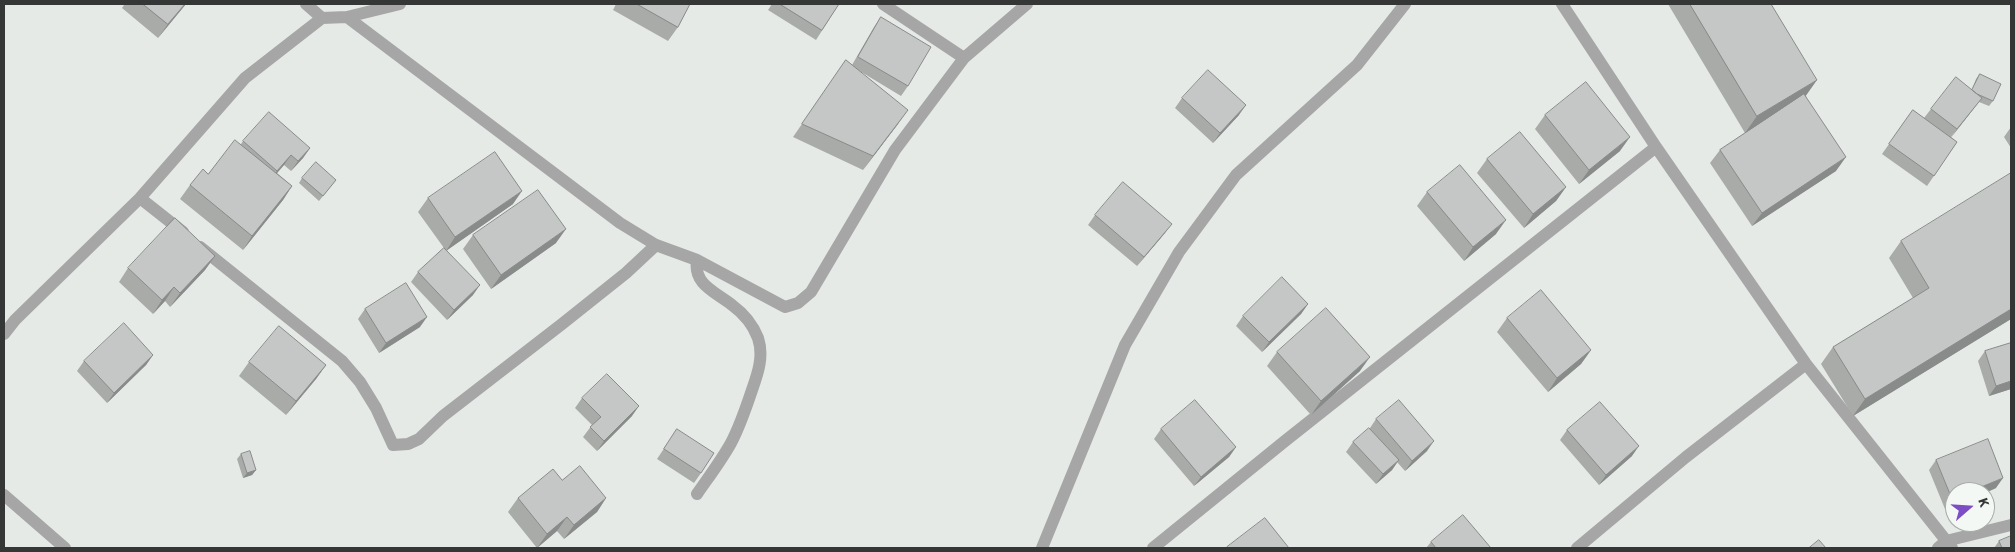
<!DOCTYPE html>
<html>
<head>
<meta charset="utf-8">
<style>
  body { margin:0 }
  #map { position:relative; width:2015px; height:552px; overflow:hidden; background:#e6eae7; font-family:"Source Sans 3",sans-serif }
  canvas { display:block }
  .frame { position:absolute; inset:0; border:5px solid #353736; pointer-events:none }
  .north { position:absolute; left:1945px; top:482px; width:50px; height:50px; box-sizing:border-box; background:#f4f8f4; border:1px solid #a8aba8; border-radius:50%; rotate:71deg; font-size:14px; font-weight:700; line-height:20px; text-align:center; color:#353736 }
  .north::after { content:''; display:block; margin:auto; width:18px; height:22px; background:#7d4dc5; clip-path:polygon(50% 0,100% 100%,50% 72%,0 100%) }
</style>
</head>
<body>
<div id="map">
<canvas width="2015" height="552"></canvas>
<div class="frame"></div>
<div class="north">K</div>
</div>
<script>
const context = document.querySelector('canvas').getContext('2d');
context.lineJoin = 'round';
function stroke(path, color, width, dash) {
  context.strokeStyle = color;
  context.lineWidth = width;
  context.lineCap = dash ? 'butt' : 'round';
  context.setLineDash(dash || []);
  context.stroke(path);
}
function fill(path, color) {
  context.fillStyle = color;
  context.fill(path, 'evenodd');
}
stroke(new Path2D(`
  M306,4l16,14
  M883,4l81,54
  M1562,4l94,143 150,217 146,184
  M347,17l273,206 36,22 41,15 88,47 13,-4 13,-11 84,-142 69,-92 63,-54
  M140,198l43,34
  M200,247l142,114 18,21 16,26 17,37 15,-1 11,-5 24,-23 119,-92 64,-51 30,-28
  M4,334l11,-14 125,-122 105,-120 77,-60 25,-1 53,-13
  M697,494c11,-16 24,-33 34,-51 9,-17 15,-35 21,-53 6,-17 12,-34 6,-52 -5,-13 -15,-25 -26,-33 -16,-13 -39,-20 -35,-45
  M4,495l61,53
  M1042,548l83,-203 54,-93 57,-77 121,-110 48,-61
  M1153,548l132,-107 371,-294
  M1577,548l109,-91 120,-93
  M1938,548l8,-7 65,-16`), '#a5a6a5', 12);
fill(new Path2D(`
  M122,4h64l-28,34 -36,-30 2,-3z
  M616,4h74l-12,23 -10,14 -55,-31z
  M772,4h67l-23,36 -48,-30z
  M1668,4h103l35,92 30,75 -84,55 -42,-63 10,-13 25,-17z
  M881,17l27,69 -7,10 -43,-26 40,54 -35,46 -70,-33 53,-77 6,5 22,-38z
  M1980,74l13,27 -4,5 -10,-4 -28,35 6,5 -30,44 -45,-32 31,-44 11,8 7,-9 41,-19 4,-11z
  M1182,98l57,17 -26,28 -38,-35z
  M1545,115l75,36 -41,33 -44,-55z
  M2011,127v21l-7,-11z
  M243,141l67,7 -7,10 -12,13 -7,-6 -7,8 15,13 -9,14 -40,50 -63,-51 10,-14 18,-11 33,-30z
  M1487,159l79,28 -10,14 -32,27 -47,-55z
  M302,178l34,2 -17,21 -20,-18z
  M1427,192l69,42 -32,27 -47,-55z
  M428,198l85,6 -66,46 26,45 -26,25 -36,-38 7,-10 26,-24 -26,-36z
  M1095,215l70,18 -28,33 -49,-41z
  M473,235l83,8 -65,46 -28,-40z
  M1901,241l110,78 -158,97 -32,-52 12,-17 80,-49 -24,-40z
  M215,256l-10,14 -35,37 -5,-6 -12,13 -34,-32 9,-14z
  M1308,304l-7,10 -39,38 -26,-26 7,-10z
  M365,309l55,18 -41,26 -21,-34z
  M1507,318l84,32 -10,14 -33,28 -51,-60z
  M2011,343v46l-22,7 -11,-35 7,-10z
  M1277,352l83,19 -49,44 -44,-49z
  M153,355l-7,10 -39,38 -30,-32 7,-10z
  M249,362l77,3 -10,14 -30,36 -47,-39z
  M582,398l50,18 -35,35 -14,-14 9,-12 -17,-17z
  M1376,419l51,32 -22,20 -8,-9 -5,8 -16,14 -30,-32 7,-10 17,-14z
  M677,429l24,44 -7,10 -37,-24z
  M1161,429l75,18 -7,10 -35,29 -40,-47z
  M1567,430l65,26 -33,29 -39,-45z
  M241,454l15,16 -4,5 -9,3 -6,-19z
  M1936,460l60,28 -11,5v-1h-30v13l-10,4 -16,-39z
  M562,480l44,18 -9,14 -33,27 -7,-8 -20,17 -29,-36 10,-14z
  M1999,541l12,7h-17z
  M1431,542l60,6h-65z`), '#a9aba9');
fill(new Path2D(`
  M185,4h1l-28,34 10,-14z
  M1817,80l-12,17 -60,36 12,-17z
  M1982,98l-7,9 -25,32 7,-10z
  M1246,105l-7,10 -26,28 7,-10z
  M908,110l-10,14 -35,46 10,-14z
  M1630,137l-10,14 -41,33 10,-14z
  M310,148l-7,10 -12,13 7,-10z
  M291,155l-7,10 -14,16 7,-10z
  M1846,157l-10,14 -84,55 10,-13z
  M292,186l-9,14 -40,50 9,-14z
  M1566,187l-10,14 -32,27 9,-14z
  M522,191l-9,13 -67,47 9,-14z
  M1506,220l-10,14 -32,27 9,-14z
  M1172,224l-7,9 -28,33 7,-9z
  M566,229l-10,14 -65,46 10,-14z
  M215,256l-10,14 -35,37 10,-14z
  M480,285l-7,10 -26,25 7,-10z
  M174,287l-9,14 -12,13 9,-14z
  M1308,304l-7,10 -39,38 7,-10z
  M2011,309v10l-158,97 12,-17z
  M427,317l-7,10 -41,26 7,-10z
  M1591,350l-10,14 -33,28 9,-14z
  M153,355l-7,10 -39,38 7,-10z
  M1370,357l-10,14 -49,44 10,-14z
  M326,365l-10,14 -30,36 10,-14z
  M2011,381v8l-22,7 7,-10z
  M639,406l-7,10 -35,35 7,-10z
  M1434,441l-7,10 -22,20 7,-10z
  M1639,446l-7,10 -33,29 7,-10z
  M1236,447l-7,10 -35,29 7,-9z
  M1399,460l-7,10 -16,14 7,-10z
  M256,470l-4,5 -9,3 4,-5z
  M2003,478l-7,10 -11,5v-1h-16z
  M606,498l-9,14 -33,27 10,-14z
  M1955,498v7l-10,4 7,-10z
  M567,517l-10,14 -20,17 10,-14z`), '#898b8a');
const building = new Path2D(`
  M143,4h42l-17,20z
  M637,4h53l-12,23z
  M780,4h59l-17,26z
  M1690,4h81l46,76 -60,36z
  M881,17l50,30 -23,39 -50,-29z
  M846,60l62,50 -35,46 -71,-32z
  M1208,70l38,35 -26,28 -38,-35z
  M1980,74l21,10 -8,17 -16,-7 -5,-4z
  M1956,77l26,21 -25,31 -26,-20z
  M1586,82l44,55 -41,33 -44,-55z
  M1804,94l42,63 -84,56 -42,-63z
  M1913,110l44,32 -23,34 -45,-32z
  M269,112l41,36 -12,13 -7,-6 -14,16 -34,-30z
  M1520,132l46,55 -33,27 -46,-55z
  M235,140l57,46 -40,50 -62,-51 13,-16 5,5z
  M495,152l27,39 -67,46 -27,-39z
  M316,162l20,18 -13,16 -21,-18z
  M1460,165l46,55 -33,27 -46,-55z
  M2011,173v136l-146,90 -32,-52 96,-59 -28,-47z
  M1123,182l49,42 -28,33 -49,-42z
  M538,190l28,39 -65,46 -28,-40z
  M175,218l40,38 -35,37 -6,-6 -12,13 -34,-32z
  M444,248l36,37 -26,25 -36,-38z
  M1282,277l26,27 -39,38 -26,-26z
  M406,283l21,34 -41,26 -21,-34z
  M1541,290l50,60 -34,28 -50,-60z
  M1326,308l44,49 -49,44 -44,-49z
  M124,323l29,32 -39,38 -30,-32z
  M279,326l47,39 -30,36 -47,-39z
  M2011,343v38l-15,5 -11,-35z
  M607,374l32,32 -35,35 -14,-14 11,-10 -19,-19z
  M1195,400l41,47 -35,30 -40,-48z
  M1399,400l35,41 -22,20 -36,-42z
  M1600,402l39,44 -33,29 -39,-45z
  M1369,428l30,32 -16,14 -30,-32z
  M677,429l37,24 -13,20 -37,-24z
  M1988,439l15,39 -34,14h-14v6l-3,1 -16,-39z
  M250,451l6,19 -9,3 -6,-19z
  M580,466l26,32 -32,27 -7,-8 -20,17 -29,-36 35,-29 9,11z
  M1463,515l28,33h-55l-5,-6z
  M1265,518l24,30h-62v-1z
  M2011,536v12h-9l-3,-7z
  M1819,540l7,8h-17z`);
fill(building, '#c4c7c5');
stroke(building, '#898b8a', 1);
</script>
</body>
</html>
